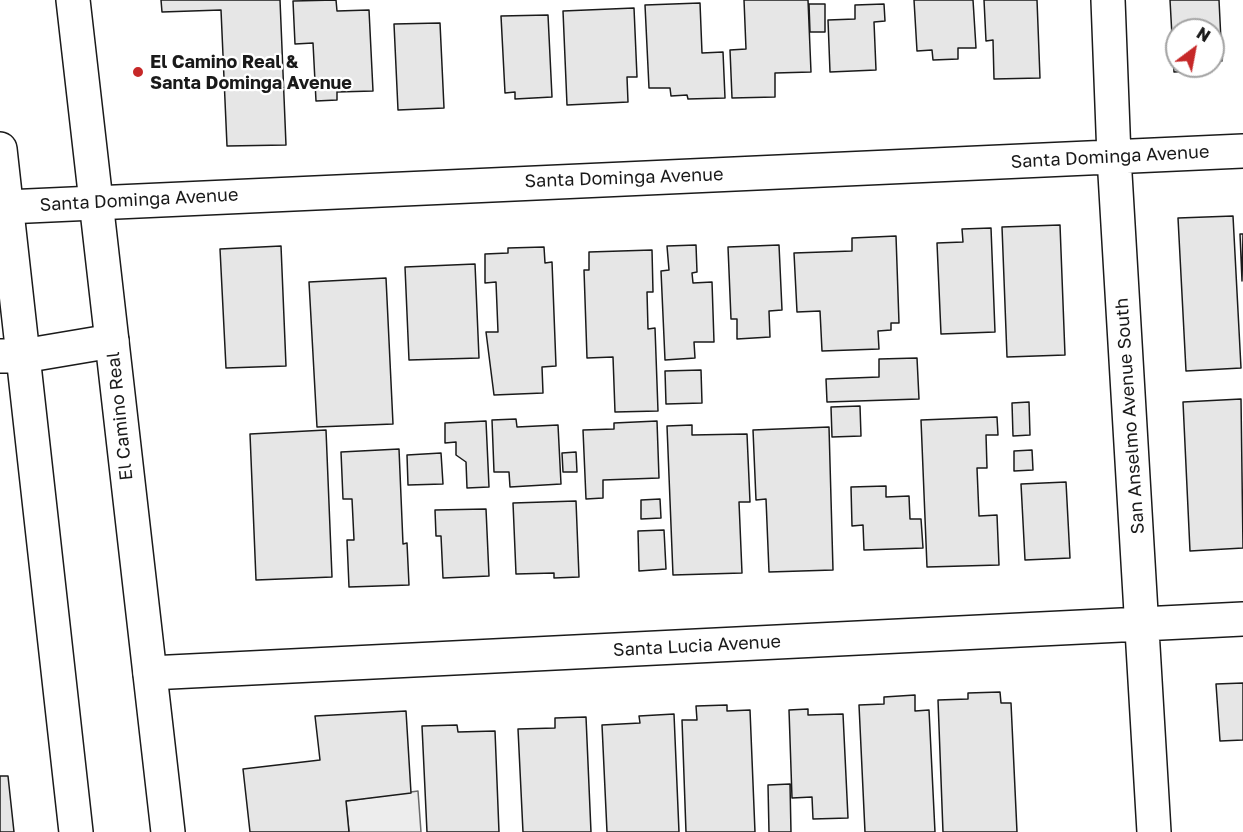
<!DOCTYPE html>
<html>
<head>
<meta charset="utf-8">
<style>
  body { margin:0 }
  #map { position:relative; width:1243px; height:832px; overflow:hidden; background:#fff; font-family:"Golos Text",sans-serif }
  canvas { display:block }
  .north { position:absolute; left:1165px; top:18px; width:60px; height:60px; box-sizing:border-box; background:#fff; border:2px solid #a3a3a3; border-radius:50%; rotate:32deg; font-size:16px; font-weight:700; line-height:24px; text-align:center; color:#1a1a1a }
  .north::after { content:''; display:block; margin:auto; width:21px; height:27px; background:#c62828; clip-path:polygon(50% 0,100% 100%,50% 72%,0 100%) }
</style>
</head>
<body>
<div id="map">
<canvas width="1243" height="832"></canvas>
<div class="north">N</div>
</div>
<script>
const context = document.querySelector('canvas').getContext('2d');
context.lineJoin = 'round';
function fill(path, color) {
  context.fillStyle = color;
  context.fill(path, 'evenodd');
}
function stroke(path, color, width, dash) {
  context.strokeStyle = color;
  context.lineWidth = width;
  context.lineCap = dash ? 'butt' : 'round';
  context.setLineDash(dash || []);
  context.stroke(path);
}
function drawText(font, color, halo, rows, align = 'center') {
  context.font = font + ' "Golos Text",sans-serif';
  context.lineWidth = 4.5;
  context.setLineDash([]);
  context.textBaseline = 'middle';
  context.strokeStyle = halo;
  context.fillStyle = color;
  for (const [text, x, y, turn = 0] of rows) {
    context.save();
    context.translate(x, y);
    context.rotate((+turn || 0) * Math.PI / 180);
    context.textAlign = isNaN(turn) ? turn : align;
    if (halo) context.strokeText(text, 0, 0);
    context.fillText(text, 0, 0);
    context.restore();
  }
}
const parking = new Path2D(`
  M418,791l3,41h-72l-3,-31z`);
fill(parking, '#ededed');
stroke(parking, '#6a6a6a', 1.5);
const building = new Path2D(`
  M161,0h119l6,145 -59,1 -6,-136 -59,2z
  M336,0l1,11 32,-1 4,81 -36,1v8l-21,1 -3,-58 -18,1 -2,-43z
  M744,0h64l3,72 -36,1v24l-43,1 -2,-48 16,-1z
  M914,0h59l3,48h-18v11l-25,1 -1,-10 -15,1z
  M984,0h53l3,78 -46,1 -1,-39 -7,1z
  M1170,0h49l3,61h-9v-31h-36v36h30l1,4 -34,2z
  M700,3l2,50 21,-1 2,46 -37,1 -1,-4 -16,1 -1,-8h-21l-4,-83z
  M809,4h16v28h-15z
  M884,4l1,17 -11,1 2,48 -46,2 -2,-52 27,-1v-14z
  M634,8l3,69h-10l1,25 -61,3 -4,-94z
  M548,15l4,82 -37,2v-7l-10,1 -4,-77z
  M440,23l4,85 -46,2 -4,-86z
  M1233,216l8,152 -55,3 -8,-153z
  M1060,225l5,130 -58,2 -5,-130z
  M991,228l4,104 -54,2 -4,-91 26,-1 -1,-13z
  M1240,234h3l-1,47z
  M896,236l3,87h-8v7l-13,1 1,18 -57,2 -2,-40 -23,1 -3,-59 58,-2v-13z
  M696,245l1,27 -5,1 1,10 19,-1 2,60h-20l1,16 -30,2 -4,-89 8,-1 -2,-24z
  M779,245l3,65 -13,1 1,26 -33,2v-20h-6l-3,-72z
  M281,246l5,120 -60,2 -6,-119z
  M544,247l1,16 7,-1 4,104 -14,1 1,26 -49,2 -8,-63h12l-2,-50 -11,1v-29l23,-1v-5z
  M652,250l1,42h-6l1,37 7,-1 3,83 -43,1 -2,-55 -26,1 -3,-88h5v-18z
  M475,264l4,94 -70,2 -4,-93z
  M386,278l7,146 -76,3 -8,-145z
  M917,358l2,41 -92,3 -1,-23 53,-2v-18z
  M701,370l1,33 -36,1 -1,-33z
  M1241,399l2,149 -53,3 -7,-149z
  M1029,402l1,33 -17,1 -1,-33z
  M860,406l1,30 -29,1 -1,-30z
  M997,417l1,18h-12l1,33h-10l2,48 18,-1 2,50 -72,2 -6,-147z
  M516,419l1,8 41,-2 3,59 -51,3 -1,-15h-15l-2,-52z
  M486,421l3,66 -22,1 -1,-26 -10,-7v-13l-11,1v-20z
  M657,421l2,57 -56,2v18l-17,1 -3,-69 31,-1v-6z
  M692,425v10l55,-1 3,68h-11l3,71 -69,2 -6,-149z
  M829,427l4,143 -64,2 -3,-73 -10,1 -3,-70z
  M326,430l6,147 -76,3 -6,-146z
  M399,449l4,95 4,-1 2,42 -60,2 -2,-47h7l-2,-41h-9l-2,-47z
  M1032,450l1,20 -19,1v-20z
  M576,452l1,20h-14l-1,-19z
  M441,453l2,31 -35,1 -1,-30z
  M1066,482l4,76 -45,2 -4,-76z
  M886,486v11l23,-1 1,23h11l2,29 -59,2 -1,-25 -11,1 -1,-39z
  M660,499l1,19 -20,1v-19z
  M576,501l3,76 -25,1v-5l-38,1 -3,-71z
  M486,509l3,67 -46,2 -2,-42h-5l-1,-26z
  M664,530l2,39 -27,2 -1,-40z
  M1243,683v57l-23,1 -4,-57z
  M1000,692l1,11h10l6,129h-74l-5,-132 30,-1v-6z
  M915,695v16l14,-1 6,122h-70l-6,-127 25,-1v-7z
  M727,705v6l23,-1 5,122h-69l-4,-112h15l-1,-14z
  M808,709v6l35,-1 5,104 -35,1 -1,-22 -20,1 -3,-88z
  M406,711l5,82 -65,8 3,31h-99l-7,-63 77,-9 -5,-44z
  M674,714l5,118h-72l-5,-107 38,-2 -1,-7z
  M586,717l5,115h-68l-5,-103 37,-1v-10z
  M457,725l1,7 37,-1 4,101h-72l-5,-106z
  M0,776h8l6,56h-14z
  M790,784l1,48h-22l-1,-47z`);
fill(building, '#e6e6e6');
stroke(building, '#1a1a1a', 1.5);
const street = new Path2D(`
  M1108,0l6,157 40,675
  M6,207l1237,-56
  M0,356h23l89,-15
  M150,673l1093,-54`);
const primary = new Path2D(`
  M73,0l95,832
  M0,149l76,683`);
stroke(street, '#1a1a1a', 36);
stroke(primary, '#1a1a1a', 36);
stroke(street, '#fff', 33);
stroke(primary, '#fff', 33);
for (const [x, y, r, color] of [
  [138,72,6,"#c62828"]
]) {
  const dot = new Path2D();
  dot.arc(x, y, r, 0, 2 * Math.PI);
  context.fillStyle = color;
  context.fill(dot);
  stroke(dot, '#fff', 2);
}
drawText('bold 18px', '#1a1a1a', '#fff', [
  ["El Camino Real &",150,62],
  ["Santa Dominga Avenue",150,83]
], 'left');
drawText('18px', '#1a1a1a', '#fff', [
  ["Santa Dominga Avenue",1110,157,-3],
  ["Santa Dominga Avenue",624,178,-2],
  ["Santa Dominga Avenue",139,200,-3],
  ["El Camino Real",120,416,-96],
  ["San Anselmo Avenue South",1130,416,-94],
  ["Santa Lucia Avenue",697,646,-3]
]);
</script>
</body>
</html>
